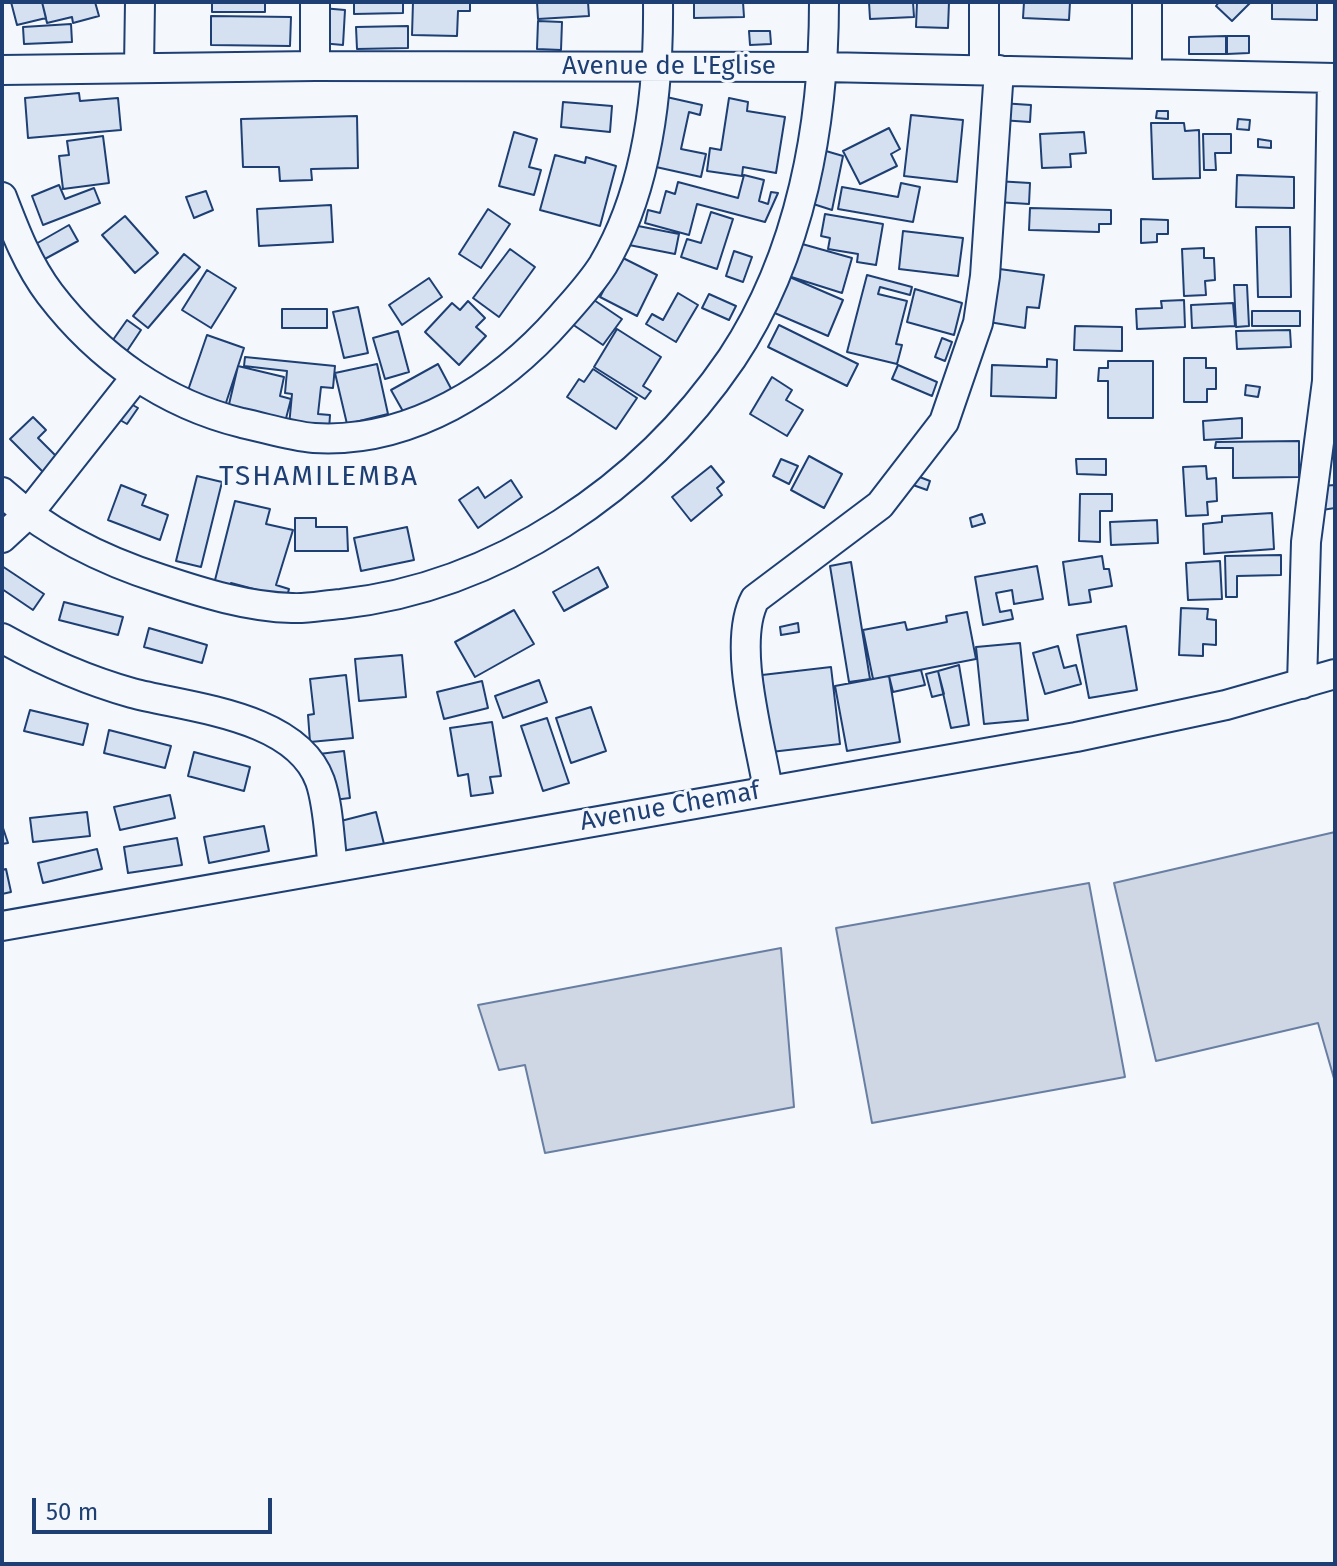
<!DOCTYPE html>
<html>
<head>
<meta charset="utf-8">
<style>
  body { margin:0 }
  #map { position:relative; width:1337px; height:1566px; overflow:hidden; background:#f4f7fb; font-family:"Fira Sans",sans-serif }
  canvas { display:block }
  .frame { position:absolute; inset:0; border:4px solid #1d3f73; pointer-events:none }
  .scale { position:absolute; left:32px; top:1498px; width:240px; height:36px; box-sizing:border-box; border:4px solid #1d3f73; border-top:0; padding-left:10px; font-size:24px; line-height:28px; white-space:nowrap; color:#1d3f73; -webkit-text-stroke:6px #f4f7fb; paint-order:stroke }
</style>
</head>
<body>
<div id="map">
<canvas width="1337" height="1566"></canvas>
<div class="frame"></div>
<div class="scale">50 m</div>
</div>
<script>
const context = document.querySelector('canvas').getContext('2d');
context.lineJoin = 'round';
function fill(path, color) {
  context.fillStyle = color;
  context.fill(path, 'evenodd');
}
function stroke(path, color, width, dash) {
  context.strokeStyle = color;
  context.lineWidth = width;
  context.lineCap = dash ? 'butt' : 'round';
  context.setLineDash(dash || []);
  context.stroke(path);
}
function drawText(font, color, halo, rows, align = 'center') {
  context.font = font + ' "Fira Sans",sans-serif';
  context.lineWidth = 6;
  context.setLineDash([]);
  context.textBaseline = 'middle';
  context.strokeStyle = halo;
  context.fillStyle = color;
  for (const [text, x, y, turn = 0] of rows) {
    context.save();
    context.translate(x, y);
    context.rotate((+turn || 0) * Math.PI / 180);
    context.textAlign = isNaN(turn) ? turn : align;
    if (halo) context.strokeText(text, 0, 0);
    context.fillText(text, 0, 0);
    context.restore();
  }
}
const water = new Path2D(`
  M1335,832v250l-17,-59 -162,38 -42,-178z
  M1089,883l36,194 -253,46 -36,-195z
  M781,948l13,159 -249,46 -20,-88 -26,5 -21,-65z`);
fill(water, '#cfd7e4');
stroke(water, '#687fa3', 2);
const building = new Path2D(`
  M11,2h31l4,16 -29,7z
  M42,2h53l4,14 -26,7 -1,-6 -25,6z
  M212,2h53v10h-53z
  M354,2h49v11l-49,1z
  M413,2h57v9h-12l-1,25 -45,-1z
  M537,2h51l1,14 -51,3z
  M694,2h49l1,15 -50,1z
  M869,2h44l1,15 -44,2z
  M917,2h32l-1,26 -32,-1z
  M1024,2h46l-1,18 -46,-2z
  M1219,2h32l-19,19 -16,-15z
  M1269,2h48v18l-45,-1v-16z
  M322,8l23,2 -2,35 -22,-2z
  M211,16l80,1 -1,29 -79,-1z
  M538,21l24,1 -1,28 -24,-1z
  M71,24l1,18 -48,2 -1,-17z
  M408,26v22l-51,1 -1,-22z
  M749,31h21l1,13 -21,1z
  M1226,36v18h-37v-17z
  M1227,36h22v17l-22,1z
  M79,93l1,8 38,-3 3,32 -93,8 -3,-40z
  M662,96l40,9 -2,10 -11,-3 -8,37 25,5 -5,23 -54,-12z
  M729,98l19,4 -1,9 38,6 -9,56 -33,-6 -1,9 -35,-5 3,-23 11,2z
  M563,102l49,4 -2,26 -49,-5z
  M1001,103l30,2 -1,17 -30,-2z
  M1157,111h11v8l-12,-1z
  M911,115l52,5 -6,62 -53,-6z
  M357,116l1,52 -47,1 1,11 -32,1 -1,-14h-36l-2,-48z
  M1238,119l12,1 -1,10 -12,-1z
  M1151,123h33l1,8 14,-1 1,48 -47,1z
  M889,128l11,21 -9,5 6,12 -37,18 -17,-33z
  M514,132l23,7 -8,28 12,3 -7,25 -35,-9z
  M1084,132l2,21 -16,1 1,13 -29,1 -2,-34z
  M1203,134h28v19h-16l1,17h-12z
  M103,136l6,47 -46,6 -4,-33 10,-1 -2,-14z
  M1258,139l13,2v7l-13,-1z
  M819,149l24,7 -11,54 -25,-8z
  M555,155l30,8 1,-6 30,9 -16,60 -60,-16z
  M744,175l20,5 -5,21 9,3 3,-12 7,1 -13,29 -68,-18 -8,31 -44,-12 3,-13 12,3 6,-22 9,3 3,-12 60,16z
  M1237,175l57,2v31l-58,-1z
  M996,181l34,2 -1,21 -33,-2z
  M901,183l19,4 -7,35 -75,-13 4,-22 56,10z
  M59,185l6,14 29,-11 6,15 -57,22 -11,-29z
  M206,191l7,19 -19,8 -8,-21z
  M331,205l2,37 -74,4 -2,-37z
  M1030,208l81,2v14h-12v8l-70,-2z
  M488,209l22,15 -29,44 -22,-14z
  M711,212l22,7 -16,50 -36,-12 6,-18 14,4z
  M825,214l58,10 -7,41 -19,-3 1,-8 -30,-5 2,-11 -9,-2z
  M125,216l33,37 -23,20 -33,-38z
  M1141,219l27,1v14h-11v8l-16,1z
  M69,225l9,16 -35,19 -9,-15z
  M633,225l46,9 -4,20 -46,-9z
  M1256,227h34l1,70h-33z
  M903,231l60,7 -5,38 -59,-7z
  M795,242l57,16 -10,35 -57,-18z
  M1204,248v10h10l1,22 -10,1 1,14 -22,1 -2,-47z
  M510,249l25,18 -36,50 -26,-19z
  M734,251l18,6 -9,25 -17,-6z
  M184,254l16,13 -52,61 -15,-12z
  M621,257l36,18 -20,41 -37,-19z
  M992,268l52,7 -5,33 -12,-1 -2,21 -42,-7z
  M207,270l29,18 -25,40 -29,-18z
  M785,275l58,25 -15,36 -58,-25z
  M867,275l45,12 -2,8 -30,-8 -2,7 29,7 -11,43 6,1 -5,19 -50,-12z
  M429,278l13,19 -40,28 -13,-20z
  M1234,285h13l2,41 -13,1z
  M915,289l47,14 -8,32 -47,-13z
  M678,293l20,12 -22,37 -30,-18 6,-10 11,6z
  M709,294l27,12 -7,14 -27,-12z
  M591,298l31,21 -19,26 -31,-21z
  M1184,300l1,27 -48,2 -1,-20 26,-1 -1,-7z
  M468,301l17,17 -9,9 10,9 -27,29 -34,-33 27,-29 8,7z
  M1233,303l2,23 -43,2 -1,-23z
  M358,307l10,46 -24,5 -11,-46z
  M282,309h45v19h-45z
  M1252,311h48v15h-48z
  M127,320l14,10 -16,24 -15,-10z
  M779,325l79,39 -11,22 -79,-39z
  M1075,326l47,1v24l-48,-1z
  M617,329l44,28 -18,29 8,5 -6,8 -51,-32z
  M1290,330l1,17 -54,2 -1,-18z
  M398,331l11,41 -24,7 -12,-41z
  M207,335l37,13 -22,67 -38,-13z
  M942,338l10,4 -7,19 -10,-4z
  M245,357l90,9 -2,22 -12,-1 -3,27 12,1 -1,15 -40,-4 3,-32 -7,-1 2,-22 -43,-5z
  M1184,358h22v10h10v21h-9v13h-23z
  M1047,359l10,1 -1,38 -65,-2 1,-31 55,2z
  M1108,361h45v57h-45v-37h-10l1,-13h9z
  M377,364l11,50 -41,10 -12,-51z
  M438,364l17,32 -46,26 -18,-32z
  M898,365l39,17 -5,14 -40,-17z
  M238,366l46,11 -4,19 11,3 -8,31 -57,-13z
  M593,369l44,29 -21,31 -49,-32 12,-18 5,3z
  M772,377l20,13 -6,10 17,10 -16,26 -37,-22z
  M1246,385l14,2 -2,10 -13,-2z
  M124,400l14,8 -11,16 -14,-8z
  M33,417l13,13 -8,8 26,26 -15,14 -39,-39z
  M1242,418v20l-38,2 -1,-19z
  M1299,441v36l-66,1v-30h-18l1,-6z
  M809,456l33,18 -18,34 -33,-18z
  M781,459l17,7 -9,18 -16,-8z
  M1076,459h30v16l-29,-1z
  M711,466l13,16 -7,6 5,7 -31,26 -19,-24z
  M1206,466l1,13 9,-1 1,23 -10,1 1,13 -22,1 -3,-49z
  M197,476l25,6 -21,85 -25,-6z
  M917,476l13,5 -3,9 -14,-5z
  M511,480l11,17 -44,31 -19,-28 19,-13 7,11z
  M121,485l25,10 -4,10 26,10 -8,25 -52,-20z
  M1335,485v23l-13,2 -1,-24z
  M1080,494h32v17h-12v31l-21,-1z
  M235,501l35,8 -4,15 27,6 -17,55 13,4 -4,15 -20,-12 -34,-9 -2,9 -16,-4z
  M1272,513l2,36 -70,5 -1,-30 19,-2v-6z
  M982,514l3,9 -13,4 -2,-9z
  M295,518h21v9h31l1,24h-53z
  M1157,520l1,23 -47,2 -1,-23z
  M407,527l7,33 -53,11 -7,-33z
  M1281,555v20l-44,1v21h-11l-1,-41z
  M1102,556l2,13h5l3,17 -23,4 2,12 -22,3 -6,-43z
  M1220,561l2,38 -34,1 -2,-37z
  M851,562l19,117 -21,3 -19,-116z
  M2,566l42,28 -11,16 -31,-21z
  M1037,566l6,33 -29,5 -2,-14 -16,3 4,19 11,-2 2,9 -30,6 -8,-48z
  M598,567l10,20 -44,24 -11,-19z
  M64,602l59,15 -5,18 -59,-15z
  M1181,608l27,1 -1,10 9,1v25l-13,-1v12l-24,-1z
  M514,610l20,34 -59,33 -20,-35z
  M967,612l9,47 -103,20 -10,-49 42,-8 2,8 40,-8 -1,-6z
  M798,623l1,9 -18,3 -1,-8z
  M1126,626l11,64 -48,8 -12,-63z
  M149,628l58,17 -5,18 -58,-16z
  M1020,643l8,77 -44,4 -8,-77z
  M1058,646l6,22 12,-3 5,19 -36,10 -12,-41z
  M402,655l4,42 -47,4 -4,-42z
  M959,665l10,60 -18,3 -13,-57z
  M831,667l9,77 -69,8 -9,-77z
  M921,670l4,15 -32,7 -4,-16z
  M938,671l6,23 -12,3 -6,-23z
  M346,675l7,63 -43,4 -2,-27 6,-1 -4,-35z
  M889,676l11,66 -53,9 -12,-65z
  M539,680l8,22 -44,16 -8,-22z
  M482,681l6,27 -44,11 -7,-27z
  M591,707l15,44 -35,12 -15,-45z
  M30,710l58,14 -5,21 -59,-14z
  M547,718l22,65 -26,8 -22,-65z
  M492,722l9,54 -11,1 3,16 -22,3 -3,-22 -10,2 -8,-48z
  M109,730l62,16 -6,22 -61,-15z
  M344,751l6,47 -25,3 -6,-47z
  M194,752l56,15 -6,24 -56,-15z
  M170,795l5,23 -55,12 -6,-23z
  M87,812l3,24 -57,6 -3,-24z
  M376,812l8,32 -47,12 -8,-32z
  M2,825l6,18 -6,1z
  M264,826l5,25 -60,12 -5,-26z
  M177,838l5,27 -54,8 -4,-26z
  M97,849l5,20 -59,14 -5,-20z
  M6,869l5,23 -9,2v-24z`);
fill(building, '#d5e0f0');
stroke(building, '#1d3f73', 2);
const minor = new Path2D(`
  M1147,2v72
  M315,66v-64
  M139,67l1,-65
  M2,70l313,-4 509,1 511,11
  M984,70v-68
  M2,197c13,34 26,68 48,97 49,64 115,110 192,129 24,5 48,13 72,15 96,6 186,-51 247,-121 14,-16 30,-33 42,-52 46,-77 56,-175 55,-263
  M2,492c46,42 100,68 159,87 42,14 87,28 131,29 16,1 33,-3 49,-4 156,-17 303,-116 391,-246 69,-104 92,-234 92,-356
  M2,538l26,-24 108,-137
  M2,638c41,23 84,42 130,55 57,15 164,22 188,88 9,26 9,59 13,85
  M1302,684l4,-142 21,-161 5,-302
  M768,790c-8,-51 -37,-146 -13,-191l125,-94 64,-83 34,-99 7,-47 14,-206
  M2,926l1074,-189 150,-32 109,-31`);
stroke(minor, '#1d3f73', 32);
stroke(minor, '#f4f7fb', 28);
drawText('26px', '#1d3f73', '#f4f7fb', [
  ["Avenue de L'Eglise",669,67],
  ["Avenue Chemaf",670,807,-10]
]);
context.letterSpacing = '2px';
drawText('28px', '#1d3f73', '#f4f7fb', [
  ["TSHAMILEMBA",319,477]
]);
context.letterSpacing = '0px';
</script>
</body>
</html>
